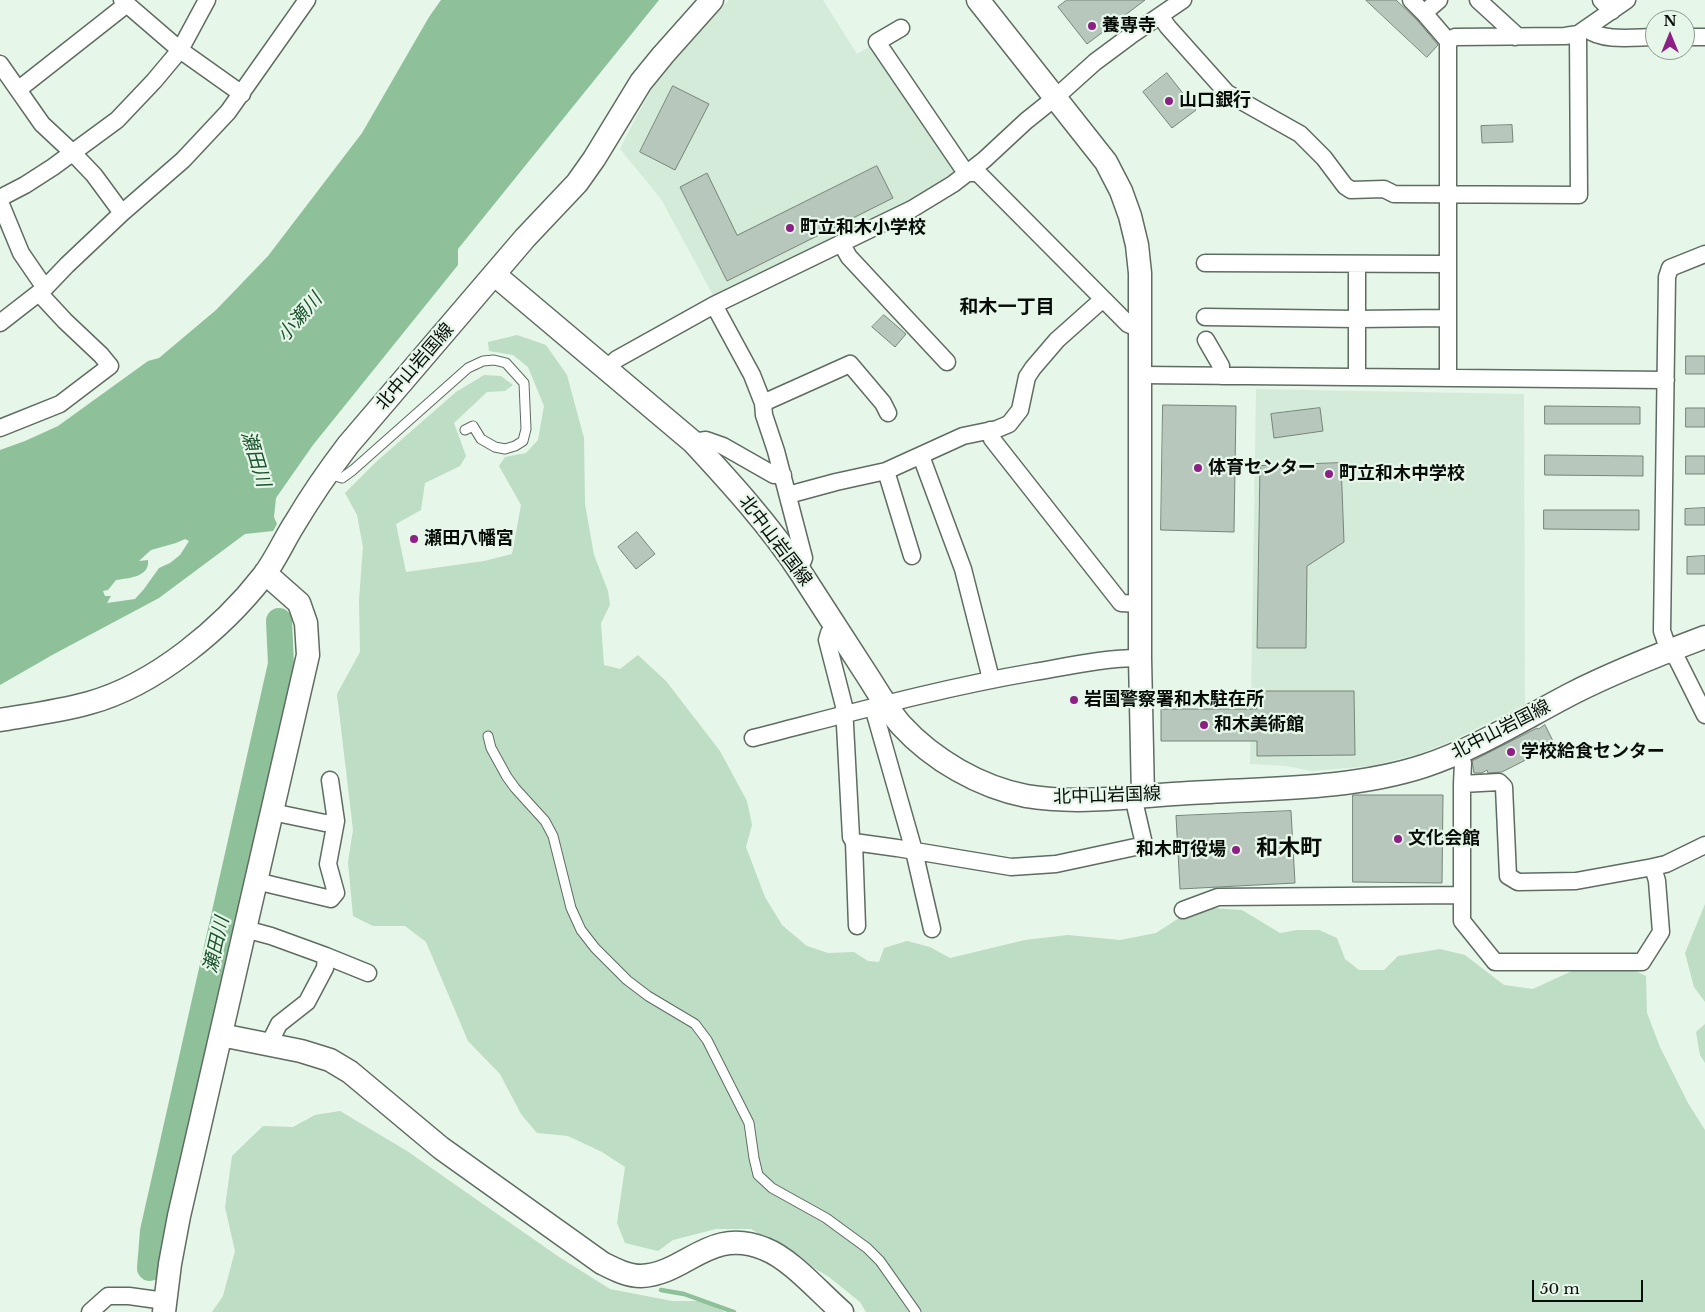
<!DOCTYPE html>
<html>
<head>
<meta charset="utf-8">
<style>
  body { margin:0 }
  #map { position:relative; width:1705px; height:1312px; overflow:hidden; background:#e6f6e9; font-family:"Libre Baskerville",serif }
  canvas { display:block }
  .north { position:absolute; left:1645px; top:10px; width:50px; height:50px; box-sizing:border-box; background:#e6f6e9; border:1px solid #8d998f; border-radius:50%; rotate:0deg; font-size:14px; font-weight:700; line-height:20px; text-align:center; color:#080d09 }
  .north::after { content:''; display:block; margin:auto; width:18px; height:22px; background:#8c2084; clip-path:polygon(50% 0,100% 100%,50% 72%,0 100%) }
  .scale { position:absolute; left:1532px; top:1280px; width:111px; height:22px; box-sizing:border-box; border:2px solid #080d09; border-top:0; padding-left:6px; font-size:15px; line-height:18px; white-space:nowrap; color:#080d09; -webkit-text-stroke:4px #e6f6e9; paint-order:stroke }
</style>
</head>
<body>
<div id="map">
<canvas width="1705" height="1312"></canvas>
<div class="north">N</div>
<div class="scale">50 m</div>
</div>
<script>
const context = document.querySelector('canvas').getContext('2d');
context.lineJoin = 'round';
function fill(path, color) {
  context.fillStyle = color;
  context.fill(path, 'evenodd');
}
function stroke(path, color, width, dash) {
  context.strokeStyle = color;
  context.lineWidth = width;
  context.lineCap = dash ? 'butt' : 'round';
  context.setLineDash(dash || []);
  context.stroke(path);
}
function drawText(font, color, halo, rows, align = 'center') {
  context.font = font + ' "Libre Baskerville","Noto Sans JP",serif';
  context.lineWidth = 4.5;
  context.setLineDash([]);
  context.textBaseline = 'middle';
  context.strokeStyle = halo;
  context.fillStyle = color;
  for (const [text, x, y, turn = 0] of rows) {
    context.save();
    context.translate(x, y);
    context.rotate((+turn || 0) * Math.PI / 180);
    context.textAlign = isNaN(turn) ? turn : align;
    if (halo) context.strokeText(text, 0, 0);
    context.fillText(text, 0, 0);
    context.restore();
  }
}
fill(new Path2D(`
  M729,0h94l34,54 15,-9 48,77 34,47 -4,10 -50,30 -186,88 -53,-98 -41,-50 16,-32 20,-35 21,-28 31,-35z
  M1256,389l268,5 1,310 -71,36 -35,14 -48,12 -59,5 -26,-5 -36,-2z`), '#d5ebda');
fill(new Path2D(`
  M517,335l29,10 21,30 17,63 1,66 9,51 14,36 2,14 -9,18 3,42 16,4 18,-14 28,26 54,70 27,50 5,24 -6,22 19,50 17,28 25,21 21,7 26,-1 14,9 11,1 5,-14 23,-7 23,6 20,11 75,-18 43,-5 52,5 36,-7 23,-15 33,-10 30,2 38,23 17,-3h22l18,8 8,21 14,11h25l14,-14 42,-7 25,6 39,30 29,4 39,-18 58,-3 16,8 1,37 13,34 28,56 17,27v182h-839l-6,-10 -31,-25 -42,-25 -36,-23h-35l-43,11 -15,11 -33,-8 -8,-20 8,-56 -23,-15 -34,-16 -31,-3 -16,-19 -21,-40 -32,-33 -42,-99 -21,-16h-32l-20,-10 -5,-54 5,-32 -16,-136 23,-42 -1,-52 4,-53 -6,-32 -12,-22 31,-31 80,-70 28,-17 17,1 12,9 -8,6 -18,1 -33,31 12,33 -6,10 -35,17 -4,27 -25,14 10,48 78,-11 28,-7 9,-49 -22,-39 6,-9 21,-4 12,-13 6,-34 -16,-39 -15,-12 -24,-4 -1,-9z
  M1705,904v98l-11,-15 -9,-34z
  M1705,1024v39l-5,-8 -4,-23z
  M340,1111l67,40 152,106 51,32 62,12h32l21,11h-513l11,-16 12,-45 -10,-44 7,-51 31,-30 30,1 22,-12z`), '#bdddc4');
fill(new Path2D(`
  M441,0h218l-201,249v16l-145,180 -37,53 -2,19 3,7 -4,7 -28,3 -86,64 -105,56 -54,31v-235l25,-9 33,-15 90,-65 11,-3 57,-48 52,-54 94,-123 67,-116zM185,539l4,2 -9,14 -10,8 -11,5 -15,21 -9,10 -28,4 4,-7h-6l-2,-5 5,-1 8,-10c13,-2 34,-3 32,-20l-9,1 12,-11 25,-7z`), '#8ec199');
stroke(new Path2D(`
  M661,1290l23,4 50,18`), '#8ec199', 4.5);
stroke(new Path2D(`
  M150,1268l3,-37 128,-567 -2,-43`), '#8ec199', 26);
const building = new Path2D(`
  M1067,0h78l-58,44 -29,-37z
  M1366,0h30l21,20 21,25 -11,12z
  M1167,73l29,37 -24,18 -29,-36z
  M673,86l36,18 -34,66 -35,-18z
  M1512,125l1,17 -31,1 -1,-17z
  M877,166l16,32 -166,83 -47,-94 27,-14 30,62z
  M884,315l22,19 -11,13 -23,-20z
  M1686,356h19v18h-19z
  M1163,405l73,1 -2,126 -73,-2z
  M1545,406l95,1v17h-95z
  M1320,408l3,23 -49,7 -3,-24z
  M1686,408h19v19h-19z
  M1545,455l98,1v20l-98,-1z
  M1686,456h19v18h-19z
  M1341,463l3,79 -37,24 -1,82h-49l3,-182z
  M1705,508v17h-20v-16z
  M1544,510h95v20l-95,-1z
  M637,532l18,22 -19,15 -18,-22z
  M1705,556v18h-18v-17z
  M1256,691h98l1,64 -98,1v-15h-96v-32h95z
  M1545,725l10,20 -53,27 -14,1 -1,-3 -5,3h-8l-2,-12 65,-33 1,1z
  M1353,795h90l-1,88 -89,-1z
  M1291,811l4,72 -115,6 -4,-73z`);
fill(building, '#b8c7bb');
stroke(building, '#778579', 1);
const lane = new Path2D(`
  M329,474l13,4 11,-8 115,-102 15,-7 11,-1 12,3 18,20 2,46 -3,12 -8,5 -10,3 -10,-2 -14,-8 -8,-13 -8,4
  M488,736l3,12 16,29 8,11 30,33 8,15 18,72 10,22 14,18 32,32 21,16 47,28 12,16 42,83 5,35 4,17 14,13 54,30 41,30 13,13 36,51`);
const street = new Path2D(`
  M122,0l58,50 62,44
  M1411,0l13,13
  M1439,0l-15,13 24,28
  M1478,0l36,33 1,4
  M1601,0l11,11
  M1160,16l8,11 59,66 73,41 24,24 21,28 6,4 33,-1 10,5 185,1 -1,-161
  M901,28l-24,14 89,131h12l150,151 12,5
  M1587,29c15,13 49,8 68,8
  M1685,37h20
  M0,64l42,60 30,28 22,23 28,38
  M19,89l108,-85
  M0,198l25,-13 28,-18 64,-47 37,-39 26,-31 27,-50
  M0,202l21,51 24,35
  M841,243l8,14 98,105
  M1705,254l-35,14 -3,9 -5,354 7,20 8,8 28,56
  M1205,263l242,1
  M1357,264v113
  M714,305l38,70 11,28 1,12 12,36 28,107 -5,12
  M1205,317l151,2 92,-1
  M0,323l45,-35 22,-23 55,-52 61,-53 45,-48 79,-112
  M1206,340l15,26v10
  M607,368l10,-9 97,-54 198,-96 41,-25 31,-24 42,-39 30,-24 39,-35 35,-26 53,-36
  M1141,375l525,5
  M1448,377v-336l7,-4 110,-1 13,-2 49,-34
  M763,403l87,-39 33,39 5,10
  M0,428l60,-24 50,-38 -9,-11 -36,-34 -26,-28
  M990,430l2,9 129,164 19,1
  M693,442l13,-2 17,6 51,29h9
  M921,456l42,113 28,110
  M886,471l26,85
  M788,495l48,-13 50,-11 77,-35 34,-7 12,-5 11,-14 7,-33 6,-9 24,-28 46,-41
  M836,626l-7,7 -2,7 17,66 7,131 3,5 43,6 114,19 45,-3 84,-18 4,-2 -9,-39 8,-9
  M874,707l1,7 39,137 18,78
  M753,738c94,-24 187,-50 281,-66 35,-6 70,-14 106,-14
  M1458,753l5,10 -1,21 37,-2 5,5 4,89 10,6 58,-1 77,-14 13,-3 39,-19
  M1462,784v137l33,41h147l19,-30 -4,-51 -4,-14
  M272,812l53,11 11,-2 -6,-41
  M854,842l3,84
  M256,881l75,18 5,-6 -8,-29 8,-43
  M1183,910l35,-13 244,-2
  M245,929l26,7 55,20 -1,12 -18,34 -28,22 -6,12 -2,9
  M326,956l42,17
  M90,1312l18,-16h21l36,5`);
const secondary = new Path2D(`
  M978,0l128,162 15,29 9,25 7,29 3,28v385l3,138
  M495,275l198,167c38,41 77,84 108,131 22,34 44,68 66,102 11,17 21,35 34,50 32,35 79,62 125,71 52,9 111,0 163,-3 77,-5 161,-3 235,-27 52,-17 99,-47 147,-72 43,-22 89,-40 134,-57
  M0,720c30,-5 60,-9 89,-17 66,-18 134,-75 175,-128 12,-16 20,-35 31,-52 16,-27 34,-53 53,-78l177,-207 52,-55 17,-24 47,-77 22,-27 49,-55
  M221,1035l80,16 29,9 20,12 91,76 161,115c12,6 25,13 39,13 46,-2 68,-50 124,-27 26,10 55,44 77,63
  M164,1312l6,-48 9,-48 129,-561 -2,-32 -7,-20 -34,-30`);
stroke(lane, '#5e6c61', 11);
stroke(street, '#5e6c61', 19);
stroke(secondary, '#5e6c61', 25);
stroke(lane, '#fff', 9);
stroke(street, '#fff', 16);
stroke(secondary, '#fff', 22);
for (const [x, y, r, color] of [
  [1092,26,5,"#8c2084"],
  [1169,101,5,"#8c2084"],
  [790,228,5,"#8c2084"],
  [1198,468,5,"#8c2084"],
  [1329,474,5,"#8c2084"],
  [414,539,5,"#8c2084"],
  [1074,700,5,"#8c2084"],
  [1204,725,5,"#8c2084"],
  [1511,752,5,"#8c2084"],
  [1398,839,5,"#8c2084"],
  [1236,850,5,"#8c2084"]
]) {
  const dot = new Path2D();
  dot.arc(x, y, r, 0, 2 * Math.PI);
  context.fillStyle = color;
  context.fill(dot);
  stroke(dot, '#e6f6e9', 2);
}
drawText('bold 18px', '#080d09', '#e6f6e9', [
  ["養専寺",1102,26],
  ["山口銀行",1179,101],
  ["町立和木小学校",800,228],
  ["体育センター",1208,468],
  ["町立和木中学校",1339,474],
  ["瀬田八幡宮",424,539],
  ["岩国警察署和木駐在所",1084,700],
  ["和木美術館",1214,725],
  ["学校給食センター",1521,752],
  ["文化会館",1408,839],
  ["和木町役場",1226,850,"right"]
], 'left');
drawText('18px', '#080d09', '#e6f6e9', [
  ["北中山岩国線",415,367,-49],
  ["北中山岩国線",775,541,53],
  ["北中山岩国線",1501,730,-27],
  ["北中山岩国線",1107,796,-2]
]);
drawText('bold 19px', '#080d09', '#e6f6e9', [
  ["和木一丁目",1007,308]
]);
drawText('italic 19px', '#1a522d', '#e6f6e9', [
  ["小瀬川",300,318,-49],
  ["瀬田川",255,459,73],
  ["瀬田川",217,945,-77]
]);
drawText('bold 22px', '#080d09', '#e6f6e9', [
  ["和木町",1289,849]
]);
</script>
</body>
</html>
